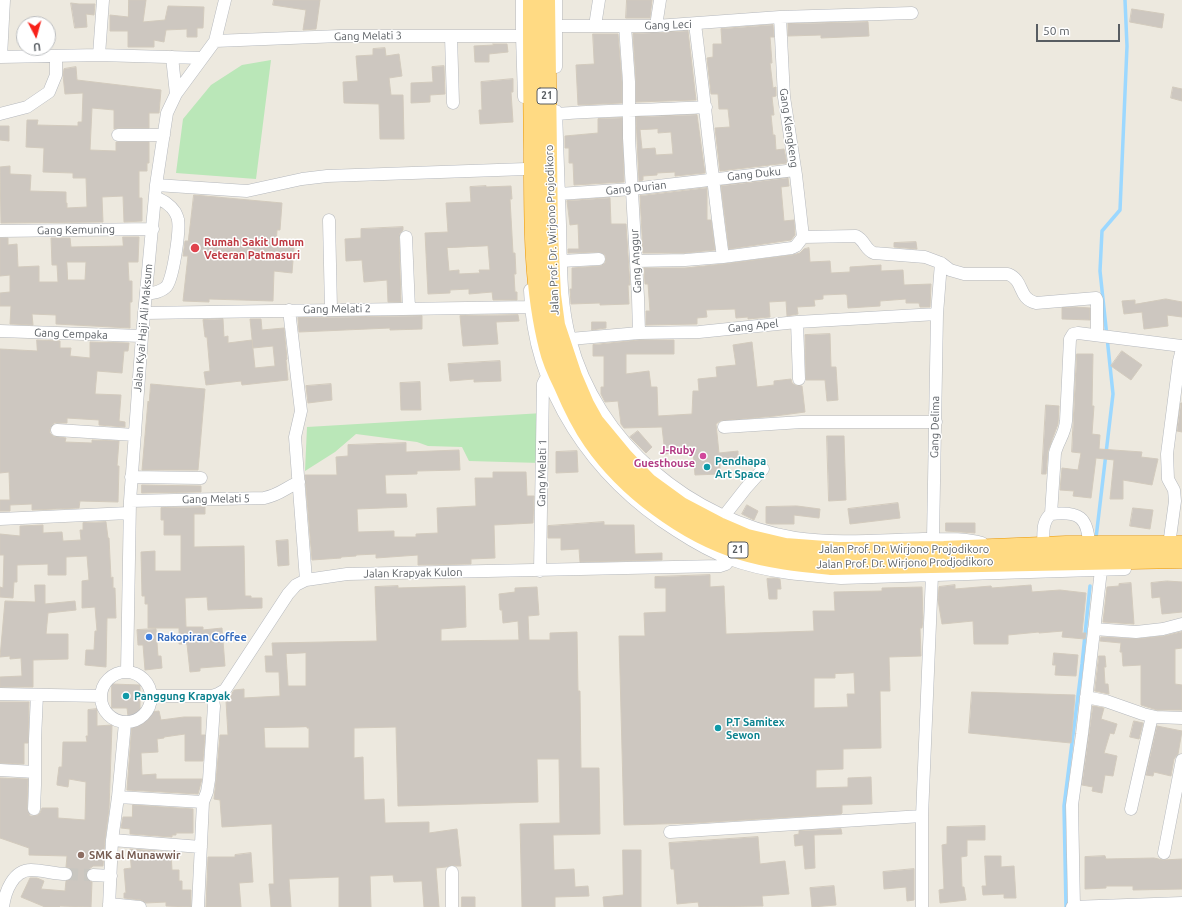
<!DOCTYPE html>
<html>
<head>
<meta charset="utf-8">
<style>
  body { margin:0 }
  #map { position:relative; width:1182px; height:907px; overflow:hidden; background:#ede9df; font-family:Ubuntu,sans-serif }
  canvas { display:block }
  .north { position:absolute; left:16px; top:16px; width:40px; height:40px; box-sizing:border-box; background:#fff; border:1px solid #bcbec0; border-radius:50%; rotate:174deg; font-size:11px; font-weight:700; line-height:16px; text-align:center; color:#585d62 }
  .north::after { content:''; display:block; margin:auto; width:14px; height:18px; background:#f82119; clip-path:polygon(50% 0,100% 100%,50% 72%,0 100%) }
  .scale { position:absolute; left:1036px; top:24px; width:84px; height:18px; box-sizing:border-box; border:2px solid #585d62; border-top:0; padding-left:5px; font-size:12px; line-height:14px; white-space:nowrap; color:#585d62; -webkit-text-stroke:3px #fff; paint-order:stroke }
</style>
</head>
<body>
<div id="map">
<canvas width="1182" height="907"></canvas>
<div class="north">U</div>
<div class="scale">50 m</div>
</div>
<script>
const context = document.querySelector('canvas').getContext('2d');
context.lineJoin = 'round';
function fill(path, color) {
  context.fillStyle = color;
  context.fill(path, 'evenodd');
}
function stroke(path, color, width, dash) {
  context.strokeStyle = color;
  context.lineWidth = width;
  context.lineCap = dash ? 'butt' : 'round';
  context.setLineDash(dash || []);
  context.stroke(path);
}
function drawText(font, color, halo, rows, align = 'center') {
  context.font = font + ' Ubuntu,sans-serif';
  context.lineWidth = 3;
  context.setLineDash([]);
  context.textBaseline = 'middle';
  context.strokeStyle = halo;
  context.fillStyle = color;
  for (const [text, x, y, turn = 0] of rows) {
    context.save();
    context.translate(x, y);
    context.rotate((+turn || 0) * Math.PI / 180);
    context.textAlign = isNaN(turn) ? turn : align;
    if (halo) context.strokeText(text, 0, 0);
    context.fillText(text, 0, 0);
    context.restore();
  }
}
fill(new Path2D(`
  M271,60l-15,119 -80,-6 7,-54 28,-34 31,-20z
  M543,413l-2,50 -72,-2 -7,-14 -34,-1 -11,-4 -61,-8 -21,18 -30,19 2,-44z`), '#bae7b8');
stroke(new Path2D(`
  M1096,538l17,-144 -13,-123 2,-40 18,-21 7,-164 -2,-46
  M1066,907l-2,-101 18,-142 8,-78`), '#9cd8ff', 3.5);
const building = new Path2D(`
  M129,0h17l-3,22 22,-2 3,-14 36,1 -1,21h-6v9h-10v-8l-21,1 -2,12 -10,-2v7h-26v-16h-18v-16l18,2z
  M274,0h46l-4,29 -13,1 3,-20 -33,-5z
  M627,0h25l-2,18h-24z
  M71,3l8,1h16l-1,11 -8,-1 1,13 -12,1z
  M1132,9l32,5 -2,14 -32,-6z
  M868,22l1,14 -48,2v-3l-33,1v-12z
  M773,25l1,12h-4l2,26h-2l3,25 3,-1v9l-4,1 2,18h-3l2,20h2l1,15 8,-1 3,14 -67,8 -5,-43 15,-1 -2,-18h-9l-1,-15h-7l-4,-36 6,-1v-13h9l-1,-15z
  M688,31l8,69 -60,2v-21l-3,-47z
  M593,34h25l4,48v21l-44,2 -2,-40 18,-1z
  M493,44h14l1,8 -19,2v8h-14l-1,-16 20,-1z
  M385,48l1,8 13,-2 3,22 -13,2 2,17h12l1,44h-24l-1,-35 -35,-1 -1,-21 15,-1 -2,-25 17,-1v-6z
  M444,66l1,28 -15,1v7l-19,1v-20l22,-1 -1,-15z
  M76,67l1,13 84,10 -2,23h-10v15h-31l-4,1v-19l-22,-2 -2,42 26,1v-9h33v21h-2v8h-8v27h3v23l-18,1 -1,-26 -21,1 1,25 -102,1 -1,-56 10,-1v8l21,1 -1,16 36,1v11h1v5l20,-1 -1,-29h-13v-5l-30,-1 1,-24 -18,-1 1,-27h11l-1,5 41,1v-4h4l1,-29 -18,1 -2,-19 1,-6z
  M513,79v13h-2l2,30 -33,2 -1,-14h3l-1,-28z
  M1173,87l9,2v12l-11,-3z
  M697,115l8,58 -30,3v-4l-18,1v2l-14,1v4l-4,1 -3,-64zM658,129v4l13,-1 2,22 -17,1 -1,-7 -13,1 -2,-19z
  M622,118l2,64 -50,3 -1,-22h-4v-15h-4v-12l33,-3v-14z
  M0,126h9v15l-9,-1z
  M788,178l1,8 -8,1 3,34 10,-1 1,15 -4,5 -62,9 -8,-63z
  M486,186v1l25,-1 1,13h-2l3,54h2l1,21h-2l1,18h2v8h-24l-1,-8 -23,2v-5l-19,1v3l-22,1 -3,-61 23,-1 -2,-29 25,-1 -1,-15zM488,246l2,24h-11l1,3 -21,1v-4l-10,1 -2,-23z
  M707,188v32h4l4,30 -30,3h-42l-3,-57z
  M194,195l88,8 -2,27h-3l-1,16 18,2 -2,25 -18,-2 -1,30 -64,-2v3l-26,-1 5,-45h-5l2,-15h3z
  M610,198l1,26h15l4,61h-2l1,19 -29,1v-2l-29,1 -1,-15h2v-21l28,-2 5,-3 1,-4 -1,-4 -6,-3 -31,1v-4h11l-1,-25 -8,1 -3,-24z
  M403,227v3l-3,3 -1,4 2,65h-13l-1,-22 -23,2 -2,-22 -16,1 -1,-22 16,-1v-9z
  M123,237h16l-1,25h-10l1,19h3v21h-2v26l-74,-4v-9l-24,-1 1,11 -23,-1 1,-18h-11v-13l10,-1v-17l-10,1v-38h8v7l9,-1 1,23 21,-1v16h19l-1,-17h-5l-1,-27h19l1,9 52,-1zM67,262h19l-1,18h-17z
  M916,242l1,7 -23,-2v-4z
  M809,248l1,14 20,-1 1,12 19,-1v-5l31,-2v6l22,-1 1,15 27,-1 -1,23h-10l-1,-4h-13v-4l-26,2v5l-32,2 -1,-13 -2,-1 -22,1v4l-9,1 1,6 -18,1 1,7 -11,2 -1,-15 -17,1 1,15 -22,2v-2l-12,1 -1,-9 -29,1 1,7 -10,1v6l-51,1v-14h4l-2,-27h-3l-1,-16h41l39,-4 69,-9 7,-2 4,-4z
  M1166,299l16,3v15l-15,-2 1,11 -24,3 -2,-17 -18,2 -2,-13 13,-1v4z
  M1076,307l14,1v12l-28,-1v-11z
  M518,315l1,6 -23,1 2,22 -35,2 -3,-30z
  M422,316v13l-32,1v-2l-91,4 -1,-14z
  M223,319l1,18 4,-1v7l24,-3 3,28 20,-2 -2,-20 -20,2 -3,-29h11l1,11 22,-2 3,31 -1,1 2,20 -46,5 -1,-4 -35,4 -2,-13 6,-1 -3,-34h-2l-2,-17z
  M592,322h14v6l-14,2z
  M830,334l1,33h5l2,33 -11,1 -2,-21h-19l-1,-45z
  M37,340l23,1v7h11l-1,8 20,2v-16l39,1 -1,8h-4l-2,22 -25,-2 -2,23 26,1 -2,26 6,1v5l-26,-2v-5l-32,-2v5h-13l-4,6v4l3,3 13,2 -1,4 27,1v-3l27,1 -2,25h2l-1,36 -38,-1 -1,7 -47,2v-6l-22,1v6h-10v-11h10l-1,-28 -9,1v-124l37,2z
  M639,340h35v14h-48v20l23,-3 2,16h6l1,29 34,-2 1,-23h6l-1,-12 19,-2 -1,-10 20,-2 -3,-20 19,-3 5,45 17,-2v-4l17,-2 1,4 3,2 7,1 3,26 -30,4 -55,5 -4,3 3,29 19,-2v12l-18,1v10l-25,1 -2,-24 -28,3 -3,-27 -38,1 -3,-4 -3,-23 -13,1 -4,-8v-7h3v-31h-11v-11z
  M1122,351l20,14 -11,15 -20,-14z
  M1077,354h16l-1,52h2l-2,28 8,1 -1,14 43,3 -1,5 17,2 -6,26 -29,-5v19h-13l4,-39 -18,-2 -5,40 -18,-2 1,-5 -14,-1 2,-22 16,2 3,-17 -9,-1z
  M500,361l1,20 -27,1v-3l-24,2 -2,-17z
  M420,382l1,28h-20l-1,-27z
  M151,384l54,5 -7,81h-56l6,-69 1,1z
  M331,384l1,16 -24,3 -2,-17z
  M1181,403h1v29l-5,-1z
  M1046,405l13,1 -1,18 -10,27 -2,23h-4z
  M638,431l14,16 -6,6 -16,-16z
  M827,436h17l2,64 -17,1z
  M406,443v9l53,-2 1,20 -43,1v3l-32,1 1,19h20l1,13 -50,2 1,23 36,-1v6h22v-3l22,-1 -1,-25 39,-2 -1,-28h18v-6h33l1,24h7l-1,27 -39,2 1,33 -24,1v5l-53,1v-10l-42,3v-4l-20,1v1l-15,1v1l-29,2 -7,-85h32l-1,-18 12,-1v-11z
  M577,451l1,21 -22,1v-21z
  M142,485l59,1v6l-59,1z
  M898,503l2,15 -50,6 -2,-15z
  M747,505l11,6 -4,9 -12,-6z
  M797,506l23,3 -1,9 -25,-3v9h-23l-5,-1v-16z
  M205,507v7h-11v33l50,-1 1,50h6v2h11v10l-54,2 -1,-13 -22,1 1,29h17v3l19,-2 3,38 -25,2v3l-10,1 -3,-28h-8v-16h-31v-24h-3v-8h-3l-1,-44 14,-1v20h26v-36h-17v-15h-3v-12z
  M1133,508l20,2 -3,19 -20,-3z
  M106,522l2,16h1l2,40 2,-1v11h2l1,30h-9l-1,49 -21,-2 1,-15h8l1,-19h2l-2,-24 -13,1v-27l7,-1 -2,-24 -21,1v18h-18v-11l-31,1v17h-3l-1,16 -13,-1v-10l3,1 1,-33h-4v-21l20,2v-10l23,-1v8l19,-1 1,9 18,-1 -1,-10h3v-7z
  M604,522v3h30l1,29 27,-1v7l-82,2 -1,-13 -18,1v-12h-13v-12z
  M946,523h29v10l-29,-2z
  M288,540l1,25 -11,1 -2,-25z
  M710,575v12l14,-1 2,48 88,-3 -1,-20h22l-1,-19 48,-1v-3l40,-1 1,31 -1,10h-2l1,28 -32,1 1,34h-10l1,57 -38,1v20l-27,1v18l32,-1v-9l23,-1 1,27 -30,1v8l-1,1 -146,9 -71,2 -5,-189h26l-1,-23 22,-1v-24h-11v-11zM854,673l1,21h-8l1,13 -34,1v-30h21v-4z
  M774,578l6,1 1,10h-4v10h-8l-2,-20z
  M1167,581l15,1v30l-20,2 -2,-17 -8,1 -1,-15z
  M1131,583l3,41 -31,-2 4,-35 12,-1v-2z
  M35,585h10v19l30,-3 1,9 -28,3 -2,21h22v25l-35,1v27h-33v-10l22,-1 -1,-18 -11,1v-3l-10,1 5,-56 30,1z
  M955,585v4l36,-3 1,2 39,-3 1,7 28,-2 26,3 -4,40h4l-1,6 -23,-2 1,-6 -24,2v-1l-31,3v9h-34l-1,-23 -31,3 -4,-24 1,-13z
  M398,586v2l67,-2 1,41 -25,2v12l78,-1 -1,-19 -15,2 -1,-13h-2l-1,-16 16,-2v-4l22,-1 2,28 -11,1 1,24h21v-7l27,-1 1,59h2l1,77h18l1,66 -47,1 1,35 20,-1 1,18 13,-1 1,10 -34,1v10h-33l-2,-83 40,-1 -1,-64h-22l1,43 -140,4 -2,-79 -42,1v30l9,-1 1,43 20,-1 1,24 44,-1v11l28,-4 4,37h-5l-4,-1 -6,2 -10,1 3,39h-15l-2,-26 -28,1 -1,-7 -23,1 1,31h-32v-30l-50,2 2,28h-20l-2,-23h5l-2,-60 -50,3 -2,-27 -6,-1 2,-18 4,-46h8l-2,-34h5v-6l3,-5 10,-1v9l36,-2 -1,-24h-13l-1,-16h8l-1,-13 105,-2 -2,-54zM306,653v33h-18l-2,-32zM307,727v1h2v20h-44l-1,-20z
  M156,629l2,27h3l1,12 -17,2 -2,-25h-5l-1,-15z
  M1182,632v16l-7,1v35l7,1v25h-25l-16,-5v-40l-18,1 -1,-14h-2l1,-9 -21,-2 1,-4 36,2 27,-3z
  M1054,653l24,2 -2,21 -21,-1 1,-10h-3z
  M1099,656h6l1,11h-2l1,17h3l1,10 -14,-3z
  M112,684l28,1v28l19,-2 2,9 23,-3h17v18h4l-2,26h-18v-27l-21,3v1l-7,1 1,13 -17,1 1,22 14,-1v5h46l-4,15 -71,-4 5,-67v-3l-4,-4 -1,-8h-15z
  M972,692l103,3 -4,48 -102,-10z
  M0,702h29l-1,41h-4v21l-24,-1z
  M1093,706l11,2 -3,11 16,5 -3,10 -4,-1 -6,20 13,3 -4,20 -8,-1 -3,18 -10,-2 1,-4 -11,-2z
  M97,709v17l15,-1 -3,84 -4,30 -2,27h-10l-6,5 -1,3 1,5 5,3 -1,25 -31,-1 -1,1h-14l-24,-10 9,-19h7l7,3 -3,8 24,2 1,-10 6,-3 1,-7 -3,-3 -4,-1 1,-11 -38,-1v-7l-29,-10v-60l28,1 -1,30 3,7h4l4,-1 2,-2 2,-5h16v10l27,2 1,-38 -17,-3 -1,8 -11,-2v-2l2,-16h3l1,-25h24l-1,-6h2v-26z
  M1134,721l9,2 -4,16 -9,-2z
  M1157,726l25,5 -4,23 -4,5 -3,17 -17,-4 -1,4 -7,-1z
  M133,805l60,4v24h-17v2h-4v2l-42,-3v-5l-9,-1 2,-11h9z
  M985,826v14h-18v16l-6,1 1,30h2l2,13 -26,3 -1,-13 5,-1 -2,-44 5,-1v-17z
  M841,829l1,5 -28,1 1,33 -10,1 -2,-24 -8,1 -1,-11 5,-1v-3z
  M758,837l2,27 25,-3 4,33 -27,2 1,10 -64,1 -1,-5 -21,2 -3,-35h-3l-2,-26z
  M130,849l41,3 1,18h7v11h3v9h9v17l-25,-1v-4l-20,1 -5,-3 -17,-2v-5h2l-2,-24 7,-1z
  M623,850h18v57h-37l-1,-10 20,-2z
  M251,853l2,29 -14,1 2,24h-35l2,-50h27v-2z
  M985,856h16v11l13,-1 2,32h-12v-4l-21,1 -1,-9h4z
  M1105,856l1,3 48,-1 9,2 19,-1v30l-49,1v-4h-27v2l-21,1v-32z
  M914,869v31l-7,1 -1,-14 -22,2 -1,-17z
  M834,886l2,19 -24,2 -2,-19z
  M462,897h13v10h-13z`);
fill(building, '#cdc7c0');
stroke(building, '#d2cabd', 1);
stroke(new Path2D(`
  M66,874l27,1`), '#c8c6c0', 12, [12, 6]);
const minor = new Path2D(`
  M522,0v36l2,61
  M780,17l4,80 12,78 7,62
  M695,24c10,77 17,155 28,233l69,-9 4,-2 7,-9
  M555,26h101l124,-9 132,-4
  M595,26l4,-26
  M625,26l4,56v56l9,159 1,36
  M656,26l4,-26
  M451,36l2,67
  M215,41l125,-5h182
  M99,55l4,-55
  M0,57l99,-2 103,3
  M1,57l3,-57
  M172,57l4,37
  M556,67v-67
  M556,111c1,38 3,76 4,114 1,38 0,77 10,114 27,104 120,181 225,199 39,6 88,2 128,1 20,0 41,-1 59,4
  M0,114l27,-7 22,-15 7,-17v-19
  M556,114c50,-4 100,-4 150,-7
  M118,135h46
  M156,185l91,6 55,-12 25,-3 199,-7
  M559,194l73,-5 163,-19
  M329,220l2,89
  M0,231l153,-2
  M406,237l3,72
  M803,237l53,-1c9,4 9,14 18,17l51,4 16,6 9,7 14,4h44c17,7 9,24 28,29l60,-5 1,2v35
  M561,261l38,-2
  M636,261l49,-1 38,-3
  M530,290c3,101 63,188 147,241 17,11 34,21 53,28 35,13 73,16 111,19l284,-9
  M146,294c7,-1 15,-2 20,-7 7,-6 14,-57 12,-67 0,-2 -2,-6 -3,-8 -5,-8 -12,-11 -20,-15
  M289,310l12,101 -6,26 11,143
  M144,313l387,-6
  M797,322l2,57
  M0,331l142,5
  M570,339l69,-6 60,-1 98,-10 140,-8
  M724,427l78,-5h134
  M57,430l78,5
  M131,477l70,1
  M130,501l134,-3c16,-3 21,-10 35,-16
  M1051,514l4,-61c3,-12 10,-19 11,-32l4,-82 3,-5 5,-1 104,13
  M724,516l22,-28 17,-19
  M0,519l129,-6
  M933,539l4,-225 4,-51
  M1169,545l6,-44 -1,-11 -6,-11 -1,-25 12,-93 3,-12
  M1043,546c1,-12 -2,-24 8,-32 28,-3 37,3 38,31
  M540,571l3,-187 2,-4 4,-2
  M1094,629l42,3 27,-3 19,-5
  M101 697a25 25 0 1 1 50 0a25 25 0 1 1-50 0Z
  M127,672l3,-171 12,-165 14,-151 5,-33 6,-39 9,-19 39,-53 10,-41
  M0,694l101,2
  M152,696h60l6,-2 7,-4 63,-96 8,-9 10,-5 41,-6 373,-8 6,-2 4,-5
  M1086,697l20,4 37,13 13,3 26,1
  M0,770l35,2
  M118,797l85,5
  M34,809l1,-24v-46l2,-44
  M1131,809l21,-93
  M670,832l252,-16
  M112,840l89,7
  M1164,853l18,-93
  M93,875l18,1
  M109,904l31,3
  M3,907c2,-15 10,-37 28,-37 12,0 23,4 35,4
  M109,907l3,-67 6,-43 7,-74
  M198,907l5,-105 4,-10 2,-12 5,-74 -2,-10
  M452,907v-35
  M922,907v-91l10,-241
  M1072,907l110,-4
  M1074,907l-2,-102 10,-71 19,-164`);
const highway = new Path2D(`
  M532,0c0,50 0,101 1,151 0,64 -1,135 15,197 3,13 9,26 15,38 8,19 17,38 29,55 33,48 93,93 149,110 29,9 60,12 90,15l351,-7
  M546,0l3,233 3,62 4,30 17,51 12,28 10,18 29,35 24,25 33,24 38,20 28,12 38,9 53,4 106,-1 122,-5h116`);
stroke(minor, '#b5b8bd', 13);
stroke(highway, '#eb9700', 19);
stroke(minor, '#fff', 12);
stroke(highway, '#ffda83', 18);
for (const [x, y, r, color] of [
  [195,248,5,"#e0444e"],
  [703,456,4,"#d1479c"],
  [707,467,4,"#0f9aa8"],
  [149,637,4,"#3f7fe0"],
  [126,696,4,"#0f9aa8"],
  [718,728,4,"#0f9aa8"],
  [81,855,4,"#8d6e63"]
]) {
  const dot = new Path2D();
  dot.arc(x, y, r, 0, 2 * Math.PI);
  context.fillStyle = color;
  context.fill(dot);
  stroke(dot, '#fff', 1.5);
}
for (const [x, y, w] of [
  [547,96,20],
  [738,550,20]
]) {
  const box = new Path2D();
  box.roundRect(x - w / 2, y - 8, w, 16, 3);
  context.fillStyle = '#fff';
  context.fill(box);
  stroke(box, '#585d62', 1);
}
drawText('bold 10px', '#585d62', null, [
  ["21",547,96],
  ["21",738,550]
]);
drawText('11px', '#585d62', '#fff', [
  ["Gang Leci",668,25,-2],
  ["Gang Melati 3",368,36,-1],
  ["Gang Klengkeng",789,128,82],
  ["Gang Duku",754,174,-6],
  ["Gang Durian",636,188,-6],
  ["Gang Kemuning",76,230,-1],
  ["Jalan Prof. Dr. Wirjono Projodikoro",552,230,-92],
  ["Gang Anggur",636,261,-93],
  ["Gang Melati 2",337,309,-1],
  ["Gang Apel",753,326,-6],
  ["Jalan Kyai Haji Ali Maksum",143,328,-85],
  ["Gang Cempaka",71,334,2],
  ["Gang Delima",935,427,-89],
  ["Gang Melati 1",542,473,-89],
  ["Gang Melati 5",216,499,-1],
  ["Jalan Prof. Dr. Wirjono Projodikoro",904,549],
  ["Jalan Prof. Dr. Wirjono Prodjodikoro",905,563,-1],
  ["Jalan Krapyak Kulon",413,573,-1]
]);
drawText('bold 11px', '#be3a42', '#fff', [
  ["Rumah Sakit Umum",204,242],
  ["Veteran Patmasuri",204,255]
], 'left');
drawText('bold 11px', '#b23c85', '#fff', [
  ["J-Ruby",695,450],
  ["Guesthouse",695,463]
], 'right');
drawText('bold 11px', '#0d838f', '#fff', [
  ["Pendhapa",715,461],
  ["Art Space",715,474],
  ["Panggung Krapyak",134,696],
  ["P.T Samitex",726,722],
  ["Sewon",726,735]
], 'left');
drawText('bold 11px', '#366cbe', '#fff', [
  ["Rakopiran Coffee",157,637]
], 'left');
drawText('bold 11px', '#785e54', '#fff', [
  ["SMK al Munawwir",89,855]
], 'left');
</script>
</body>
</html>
